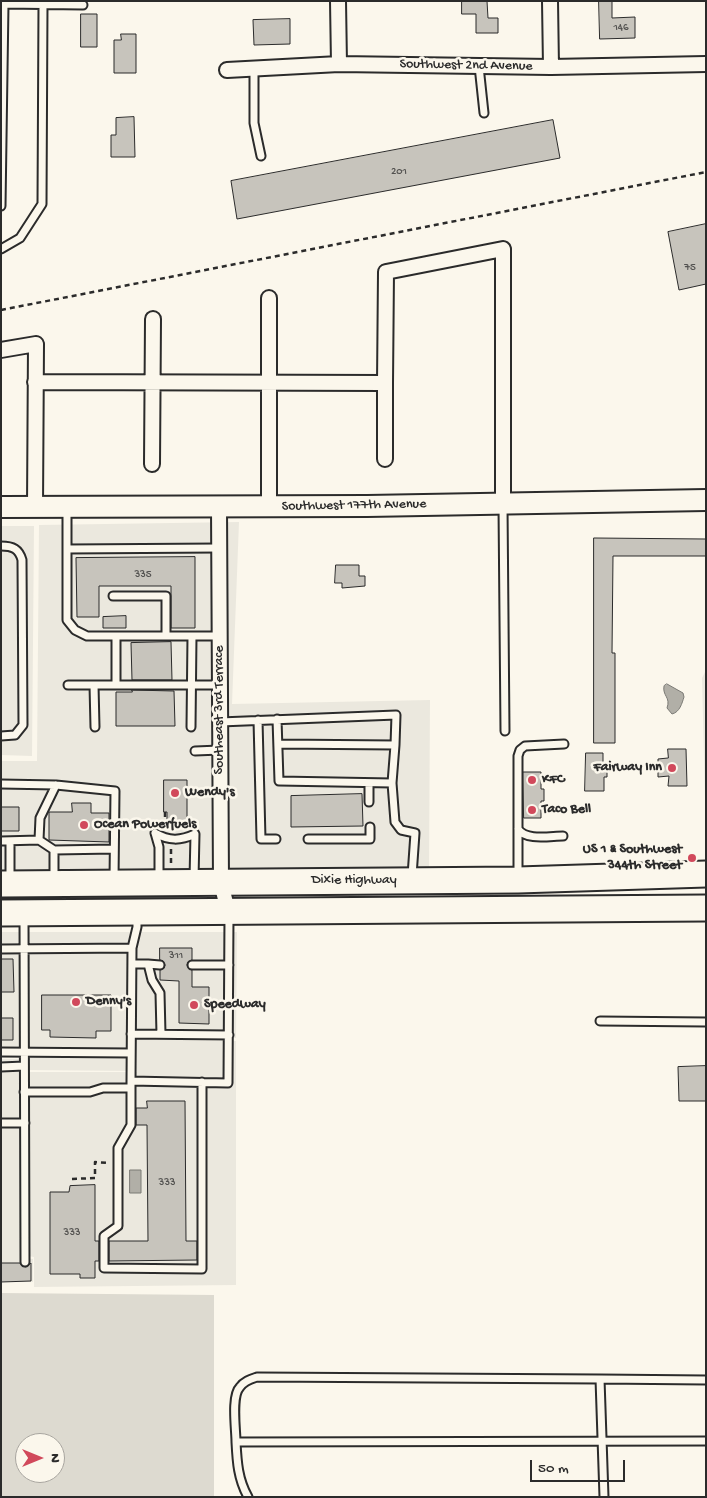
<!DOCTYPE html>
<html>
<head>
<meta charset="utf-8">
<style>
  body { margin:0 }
  #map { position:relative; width:707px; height:1498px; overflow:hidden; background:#fbf7ec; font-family:"Gochi Hand",sans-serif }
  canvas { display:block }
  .frame { position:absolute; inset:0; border:2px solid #2b2b2b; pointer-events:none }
  .north { position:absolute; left:15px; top:1433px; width:50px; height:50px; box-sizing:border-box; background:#fbf7ec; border:1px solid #a8a59f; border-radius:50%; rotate:90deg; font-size:14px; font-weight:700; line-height:20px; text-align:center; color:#2b2b2b }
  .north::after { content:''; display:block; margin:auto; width:18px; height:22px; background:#d1495b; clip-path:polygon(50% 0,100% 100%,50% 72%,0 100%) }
  .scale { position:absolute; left:530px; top:1460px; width:95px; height:22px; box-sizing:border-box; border:2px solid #2b2b2b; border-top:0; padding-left:6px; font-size:15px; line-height:18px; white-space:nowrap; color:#2b2b2b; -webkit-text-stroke:4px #fbf7ec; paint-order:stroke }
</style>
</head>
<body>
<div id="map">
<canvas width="707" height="1498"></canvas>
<div class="frame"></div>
<div class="north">N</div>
<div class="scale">50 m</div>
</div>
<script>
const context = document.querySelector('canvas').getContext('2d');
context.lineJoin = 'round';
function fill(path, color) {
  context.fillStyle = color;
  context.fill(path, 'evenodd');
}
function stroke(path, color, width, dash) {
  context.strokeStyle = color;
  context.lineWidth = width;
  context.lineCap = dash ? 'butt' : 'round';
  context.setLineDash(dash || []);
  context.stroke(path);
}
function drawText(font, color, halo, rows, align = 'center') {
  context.font = font + ' "Gochi Hand",sans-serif';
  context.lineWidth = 5;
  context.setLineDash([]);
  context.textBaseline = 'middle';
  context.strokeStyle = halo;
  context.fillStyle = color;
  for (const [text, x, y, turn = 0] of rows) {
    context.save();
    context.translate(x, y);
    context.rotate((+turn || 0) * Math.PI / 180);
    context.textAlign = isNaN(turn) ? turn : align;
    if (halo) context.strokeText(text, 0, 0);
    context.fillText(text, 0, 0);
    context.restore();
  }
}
fill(new Path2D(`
  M239,522l-7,182 198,-4 -1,170 -428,4v-113h36l2,-236z
  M1,526h33l-2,230 -31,-1z
  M706,670v169l-4,-161z
  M1,932h236l-1,106 -101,-1v34l-107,-1v-14h-27z
  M137,1039l99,2v244l-202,2v-30l-6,-1v-184h109z
  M1,1059h20v199l12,1v23l-32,-1z`), '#ebe8de');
fill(new Path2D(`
  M1,1293l213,2v202h-213zM25,1443h30v30h-30z`), '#dddad0');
const water = new Path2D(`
  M667,684l16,9 1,4c-2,6 -4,15 -12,17l-5,-6c4,-11 -5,-12 -3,-22z
  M130,1170h11v23h-11z`);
fill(water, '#b1afa7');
stroke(water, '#7b7a75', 1);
const building = new Path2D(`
  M462,1h25l1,17h10v15h-22v-19h-14z
  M599,1h13v17l23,-1v21l-35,1z
  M81,14h16v33h-16z
  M290,19v25l-36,1 -1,-25z
  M121,34h15v39h-22v-33h7z
  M134,117l1,40h-24v-22h5v-17z
  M553,120l7,38 -323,61 -6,-38z
  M706,224v60l-27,6 -11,-58z
  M594,538l112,1v17h-93l-1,97h3v90h-21z
  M195,557v71h-24v-42h-72v31h-22l-1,-59z
  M336,565h23v11h6v10l-23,2v-5h-7z
  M126,616v12h-23v-11z
  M171,642l1,38h-40l-1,-37z
  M132,690l42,1 1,35h-59v-34h16z
  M668,749h18l1,37h-19l1,-10 -11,1v-18l10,-1z
  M586,753h17v11l4,1v12h-3v14h-19z
  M523,772h18v17h3v12h-3v17h-17z
  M164,780h23v47h-20v-15h-3z
  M362,794l1,32 -72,1v-31z
  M72,803h19v10h18v29l-60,-2v-28h23z
  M1,807h18v24h-18z
  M160,948h32v12l-4,2 -1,3 2,4 3,1v17h17v37l-30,-1v-42l-19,-1v-10l4,-2 1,-3 -2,-4 -3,-1z
  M1,959h12l1,33h-13z
  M42,995h69v36h-15v7l-46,-1v-7h-8z
  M1,1018h12v22h-12z
  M706,1066v35h-27l-1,-34z
  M147,1101h38l1,140h11v19l-88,1v-20h39l-1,-116h-11v-17h11z
  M95,1185v56h4v20h-4v17h-15v-4h-30v-82h19l1,-6z
  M1,1263h19l2,3 4,1 5,-4v18l-30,1z`);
fill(building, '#c7c4bc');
stroke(building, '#2b2b2b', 1);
const lane = new Path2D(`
  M479,66l5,47
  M254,69v54l7,33
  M1,206l3,-202 79,1
  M1,249l19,-11 22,-34 1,-199
  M503,506l2,225
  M67,509v111l8,10 12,6h105
  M1,546c12,0 18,3 21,14l1,165 -8,10 -14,1
  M67,549l152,-1
  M113,596h53v40
  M116,636v49
  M68,685h152
  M94,685l1,42
  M277,719l2,62 113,2
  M258,720l3,119h15
  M220,722l176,-7 -1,30
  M191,727l1,-91h28
  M278,744l117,1 -3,38 3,39 6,8 14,3 -3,43
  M195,751l25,-1
  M369,783v19
  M1,784l55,1 59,6 -1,89
  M518,829c8,12 32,7 45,7
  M155,833c14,8 25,8 40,1l-1,45
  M155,833l4,14v33
  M308,839h62v-12
  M39,840l15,10 60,-1
  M1,841l38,-1 1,-22 16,-33
  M518,876v-120l2,-6 5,-4 39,-2
  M10,880v-39
  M54,880v-30
  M24,917l1,345
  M132,948l5,-21v-11
  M1,949l131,-1 -1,133
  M132,964h16l4,16 8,13 1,41
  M148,964l12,1
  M192,965h37
  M600,1021l106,1
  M131,1034l98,1
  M1,1052l130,1
  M1,1067l23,-1
  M131,1088v37l-13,23v78l-14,10v32l98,1v-187
  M24,1092h66l13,-4h28v-7l97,2 1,-167
  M1,1123h24
  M600,1379l-343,-2c-6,2 -13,4 -17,10 -9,9 -4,42 -4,55l470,-1
  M236,1442c1,20 2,37 12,55
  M604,1497l-4,-118 106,1`);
const street = new Path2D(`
  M338,1l1,63
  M550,1l1,66
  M227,70l112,-6 212,3 155,-3
  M1,350l35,-6 -1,163
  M35,382l350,1 1,-111 117,-23v254
  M385,383v76
  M152,464l1,-145
  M219,507l2,376 7,28
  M269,507v-209`);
const secondary = new Path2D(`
  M1,507l366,-1 339,-6`);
const highway = new Path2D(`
  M1,884l517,-4 188,-6
  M1,913l705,-5`);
stroke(lane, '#2b2b2b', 11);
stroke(street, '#2b2b2b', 18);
stroke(secondary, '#2b2b2b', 24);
stroke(highway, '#2b2b2b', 29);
stroke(new Path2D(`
  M1,310l705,-138
  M165,812v17
  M171,849v16
  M72,1179l23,-1v-16l14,1`), '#2b2b2b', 2.5, [5, 4]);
stroke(lane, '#fbf7ec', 7);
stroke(street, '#fbf7ec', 14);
stroke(secondary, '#fbf7ec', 20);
stroke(highway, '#fbf7ec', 25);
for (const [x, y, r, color] of [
  [672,768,5,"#d1495b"],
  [532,780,5,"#d1495b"],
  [175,793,5,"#d1495b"],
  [532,810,5,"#d1495b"],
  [84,825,5,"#d1495b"],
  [692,858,5,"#d1495b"],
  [76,1002,5,"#d1495b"],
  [194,1005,5,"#d1495b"]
]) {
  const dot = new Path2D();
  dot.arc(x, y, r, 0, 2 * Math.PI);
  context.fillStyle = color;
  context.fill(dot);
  stroke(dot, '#fbf7ec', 2);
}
drawText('11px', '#52514f', null, [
  ["146",621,28],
  ["201",399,172],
  ["75",690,268],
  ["335",143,575],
  ["311",176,956],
  ["333",167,1183],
  ["333",72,1233]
]);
drawText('14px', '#2b2b2b', '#fbf7ec', [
  ["Southwest 2nd Avenue",466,66,1],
  ["Southwest 177th Avenue",354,506,-1],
  ["Southeast 3rd Terrace",220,710,-90],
  ["Dixie Highway",354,881]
]);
drawText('bold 14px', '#2b2b2b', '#fbf7ec', [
  ["Fairway Inn",662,768,"right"],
  ["KFC",542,780],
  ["Wendy's",185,793],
  ["Taco Bell",542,810],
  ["Ocean Powerfuels",94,825],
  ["US 1 & Southwest",682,850,"right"],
  ["344th Street",682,866,"right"],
  ["Denny's",86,1002],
  ["Speedway",204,1005]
], 'left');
</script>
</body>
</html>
